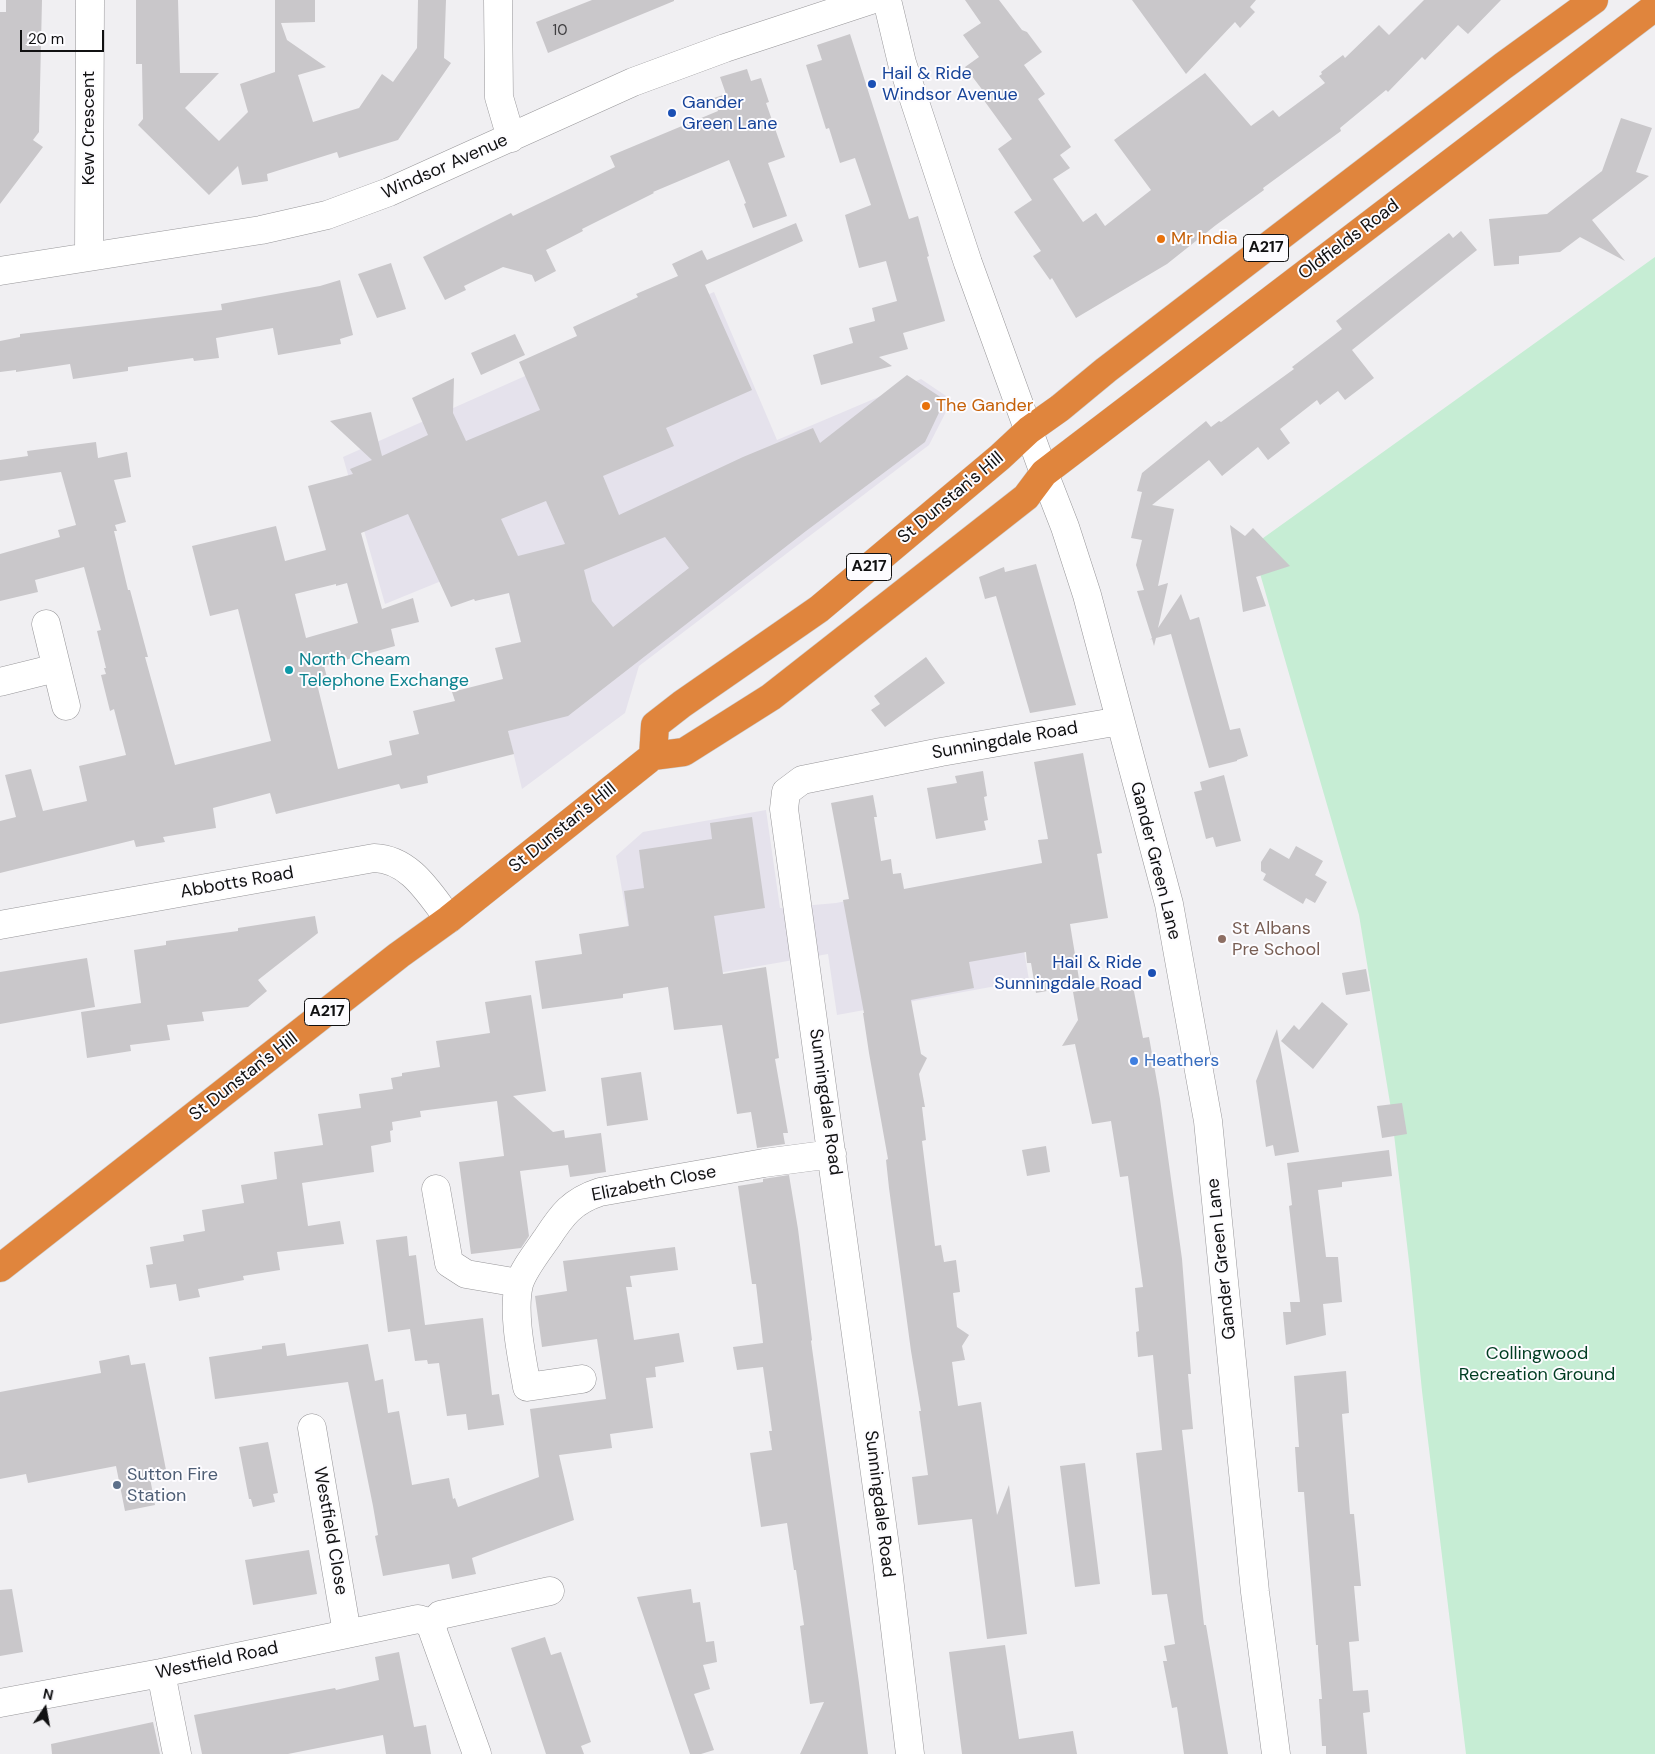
<!DOCTYPE html>
<html>
<head>
<meta charset="utf-8">
<style>
  body { margin:0 }
  #map { position:relative; width:1655px; height:1754px; overflow:hidden; background:#f0eff2; font-family:"DM Sans",sans-serif }
  canvas { display:block }
  .north { position:absolute; left:20px; top:1684px; width:50px; height:50px; -webkit-text-stroke:4px #fdfcff; paint-order:stroke; rotate:12deg; font-size:14px; font-weight:700; line-height:20px; text-align:center; color:#111112 }
  .north::after { content:''; display:block; margin:auto; width:18px; height:22px; background:#111112; clip-path:polygon(50% 0,100% 100%,50% 72%,0 100%) }
  .scale { position:absolute; left:20px; top:30px; width:84px; height:22px; box-sizing:border-box; border:2px solid #111112; border-top:0; padding-left:6px; font-size:15px; line-height:18px; white-space:nowrap; color:#111112; -webkit-text-stroke:4px #fdfcff; paint-order:stroke }
</style>
</head>
<body>
<div id="map">
<canvas width="1655" height="1754"></canvas>
<div class="north">N</div>
<div class="scale">20 m</div>
</div>
<script>
const context = document.querySelector('canvas').getContext('2d');
context.lineJoin = 'round';
function fill(path, color) {
  context.fillStyle = color;
  context.fill(path, 'evenodd');
}
function stroke(path, color, width, dash) {
  context.strokeStyle = color;
  context.lineWidth = width;
  context.lineCap = dash ? 'butt' : 'round';
  context.setLineDash(dash || []);
  context.stroke(path);
}
function drawText(font, color, halo, rows, align = 'center') {
  context.font = font + ' "DM Sans",sans-serif';
  context.lineWidth = 4;
  context.setLineDash([]);
  context.textBaseline = 'middle';
  context.strokeStyle = halo;
  context.fillStyle = color;
  for (const [text, x, y, turn = 0] of rows) {
    context.save();
    context.translate(x, y);
    context.rotate((+turn || 0) * Math.PI / 180);
    context.textAlign = isNaN(turn) ? turn : align;
    if (halo) context.strokeText(text, 0, 0);
    context.fillText(text, 0, 0);
    context.restore();
  }
}
fill(new Path2D(`
  M714,292l63,148 144,-61 31,21 -23,45 -290,221 -14,47 -103,76 -14,-58 10,-3 3,-86 -21,-85 -115,47 -42,-147z
  M766,810l14,98 56,-5 174,-34 19,111 -192,35 -9,-61 -189,33 -23,-131 27,-24z`), '#e5e2ec');
fill(new Path2D(`
  M1655,257v1497h-189l-44,-363 -12,-121 -19,-161 -32,-194 -107,-369z`), '#c6edd4');
fill(new Path2D(`
  M6,0h36l-3,132 -6,8 10,7 -43,57v-192h6z
  M136,0h42l2,73h39l-34,35 34,33 29,-29 -8,-28 35,-12v-72h40v22l-34,1 6,17 39,27 -28,8 15,47 46,-14 23,-34 11,8 24,-34 1,-48h28l-2,58 7,5 -53,77 -59,18 -2,-6 -70,22 1,7 -26,4 -4,-19 -29,29 -71,-70 5,-6 -1,-55h-6z
  M592,0h82v1l-126,52 -12,-31z
  M965,0h34l23,30 5,2 15,20 -18,13 21,29 -7,5 33,48 -11,8 10,13 -17,11 30,43 13,-9 9,13 46,-36 -37,-50 91,-67 46,53 22,-16 6,7 46,-34 -6,-7 3,-2 -1,-2 22,-17 2,3 34,-33 10,10 35,-35h77l-33,34 -10,-9 -33,35 -3,-3 -34,35 -2,-2 -46,38 1,3 -78,57 1,2 -48,35 -49,39 -91,54 -24,-40 -2,2 -17,-24 8,-5 -27,-39 18,-12 -34,-51 14,-10 -29,-40 4,-3 -22,-29 14,-10 -16,-22 18,-12z
  M1132,0h124l-6,7 5,5 -15,16 -5,-6 -49,52z
  M850,34l59,185 9,-3 11,40 -2,1 18,64 -42,12 5,16 -29,8 13,9 -71,19 -8,-30 40,-12 -4,-15 26,-7 -3,-13 25,-7 -11,-40 -27,7 -14,-53 26,-10 -16,-47 -15,5 -11,-35 -3,1 -20,-64 16,-5 -5,-15z
  M747,69l4,12 10,-3 8,24 -3,1 19,54 -17,6 19,53 -34,12 -9,-24 2,-1 -17,-43 -76,32 1,1 -72,36 1,2 -37,19 10,21 -21,11 -3,-7 -29,-8 -39,19 2,4 -21,10 -22,-43 88,-44 2,3 102,-49 -5,-11 108,-45 -4,-13 12,-4 -6,-17z
  M1621,118l31,10 -16,44 13,4 -57,44 33,41 -45,-24 -20,15 -41,4v8l-25,2 -5,-47 58,-5 55,-43z
  M796,223l7,18 -98,44 47,105 -86,38 8,18 -71,30 16,39 124,-58 70,-29 7,15 87,-68 38,25 -20,42 -119,89 -238,185 -60,15 6,23 -87,22 1,7 -27,6 -2,-5 -123,30 -6,-21 -57,15 3,20 -53,9 2,5 -29,5 -2,-7 -134,33v-52l16,-4 -11,-42 26,-6 12,42 44,-10 -8,-35 47,-11 -12,-46 -4,2 -9,-36 5,-1 -2,-6h2l-9,-37 4,-1 -17,-63 -49,13 3,12 -38,9v-47l60,-17 -2,-7 18,-5 -15,-53 -61,9v-21l28,-4 -1,-5 69,-9 2,16 29,-6 4,25 -17,3 12,42 -11,3 2,6h-3l14,59h2l18,67h-3l30,108 96,-24 -33,-132 -28,7 -18,-70 84,-20 9,35 41,-11 -18,-64 45,-12 -3,-5 22,-9 -42,-39 41,-9 11,44 46,-21 -16,-37 42,-20 -1,35 13,28 74,-31 -21,-48 58,-26 -4,-9 65,-30 -2,-3 42,-18 -6,-12 30,-14 5,10zM546,501l19,43 -47,12 -17,-37zM408,514l43,93 23,-8 1,2 34,-8 12,49 -26,6 8,31 -51,13 3,9 -42,10 6,23 -30,7 3,14 -54,14 -20,-81 11,-3 -5,-19 71,-20 -4,-17 28,-7 -6,-24 -31,11 -21,-76zM665,537l24,31 -76,59 -21,-26 -8,-31zM347,583l11,40 -52,15 -11,-44 41,-10v2z
  M1461,231l16,19 -125,100 22,28 -29,22 -7,-9 -18,14 -3,-5 -37,29 10,14 -22,17 -10,-13 -36,29 -13,-16 -57,45 22,4 -16,77 10,-3 -10,45 23,-34 9,26 9,-3 31,113 10,-2 8,28 -11,4v1l-28,7 -38,-134 -15,4 -2,8 -2,-7 -2,1 2,-2 -15,-47 7,-1 -8,-25 6,-25 -11,-2 11,-46 -5,-1 5,-18 64,-52 5,6 8,-6 2,1 73,-53 -2,-2 50,-38 -6,-8 113,-88 4,5z
  M391,263l15,46 -29,9 -19,-44z
  M340,280l13,55 -13,4 1,5 -63,11 -5,-27 -57,10 3,20 -25,3 -1,-3 -65,9v4l-55,8 -3,-15 -54,8v-2l-16,2v-31l20,-4v-3l202,-24 -1,-6 99,-18z
  M515,334l10,21 -44,20 -10,-22z
  M1230,525l15,11 8,-8 37,38 -34,11 10,29 -23,6z
  M1036,564l40,141 -46,8 -34,-117 -11,3 -6,-22 25,-10 1,5z
  M926,657l19,26 -60,44 -14,-17 9,-6 -6,-8z
  M1083,753l19,100 -5,1 11,64 -38,6 10,61 -44,8 -5,-30h-4l-1,-11 -57,10 5,26 -63,12 10,54 6,4 -8,16 6,33h-3l4,33 -4,1 13,105 6,-1 3,17 12,-2 4,32 -7,1 4,34 12,8 -7,11 3,14 -13,2 6,44 23,-4 16,113 12,-30 18,149 -40,5 -15,-120 -54,6 -6,-48 16,-2 -9,-64h2l-10,-60 -22,-163 -3,-28 2,-1 -19,-106 -6,-40h1l-21,-113 6,-1 -18,-96 42,-8 4,22h-3l7,44 10,-2 2,15 8,-1 3,16 138,-26 -4,-23 10,-1 -14,-77z
  M983,771l4,25 -3,1 4,23 -4,1 2,9 -50,9 -9,-51 30,-5 -2,-7z
  M1224,775l17,66 -25,6 -3,-10 -7,2 -12,-47 8,-2 -2,-8z
  M752,817l13,91 -51,8 9,58 43,-7 13,91 -4,1 13,74h-5l2,11 -28,4 -6,-36 -14,2 -15,-89 -48,5 -6,-43 -45,7v4l-81,11 -7,-48 47,-7 -3,-20 50,-8 -5,-35 20,-3 -5,-38 73,-11 -2,-16z
  M1296,846l27,15 -8,14 12,7 -12,21 -9,-5 -3,6 -40,-24 3,-6 -5,-3v-9l9,-14 19,11z
  M315,916l3,17 -60,47 9,11 -19,16 -46,5 2,9 -37,4 3,15 -40,5 1,6 -44,7 -6,-46 60,-9 -7,-53 32,-5v-4l72,-10v-3z
  M87,958l8,49 -95,17v-52z
  M1366,969l4,22 -24,4 -4,-22z
  M1132,981l11,57 6,-1 11,62 22,160 9,115h-3l5,55 -11,1 22,195h2l22,129h-44l-7,-47 -5,1 -9,-47h4l-3,-15 11,-2 -8,-50 -15,1 -16,-142 26,-3 -9,-95 -15,2 -2,-25 3,-1 -4,-43 8,-1 -15,-111 -8,1 -9,-56 -19,3 -17,-80 -13,2 16,-26 -5,-28z
  M531,995l15,96 -33,5 40,36 11,-2 1,8 36,-5 5,39 -36,5 -2,-12 -48,6 9,65 -8,12 -50,6 -12,-92 45,-6 -7,-55 -77,10 1,6 -29,5 1,8 -3,1 1,11 -20,4 3,26 -72,11 6,43 32,-5 4,23 -67,8 3,18 -37,6 1,4 -46,9 2,8 -21,4 -3,-17 -26,4 -4,-23 7,-1 -3,-17 34,-6 -1,-6 22,-4 -3,-21 42,-7 -3,-18 36,-6 -3,-27 49,-7 -5,-31 43,-6 -2,-14 34,-5 -2,-11 11,-2v-3l38,-6 -4,-26 54,-8 -5,-31z
  M1322,1002l26,22 -35,45 -32,-28 13,-16 5,5z
  M1277,1029l22,123 -24,4 -2,-11 -7,2 -10,-66z
  M641,1072l7,48 -41,6 -6,-48z
  M1402,1103l5,31 -25,4 -5,-32z
  M1046,1146l4,26 -23,4 -5,-26z
  M1389,1150l3,26 -50,6v5l-24,3 8,67h12l4,45 -19,2 3,31 -40,10 -3,-33h8l-1,-10h10l-11,-96 3,-1 -5,-42z
  M789,1175l9,54 14,111 -1,1 48,342 9,71h-68l24,-52 -14,2 -10,-78 4,-1 -4,-27 -4,-28h-2l-7,-47 -26,4 -11,-74 22,-3 -3,-19h3l-9,-64 -26,3 -4,-23 30,-4 -7,-59h-4l-14,-98 25,-4v-3z
  M407,1236l2,20 7,-1 9,70 58,-7 9,77 7,-1 5,31 -36,5 -2,-16 -19,2 -8,-53 -11,1 -1,-4 -12,1 -5,-32 -22,3 -12,-92z
  M675,1247l3,23 -48,6 2,11h-6l8,53 45,-7 5,29 -29,5 1,10 -10,1 7,50 -43,6 2,14 -53,7 15,65 -102,38 4,16 -24,5 -3,-15 -66,12 -8,-40 3,-1 -5,-29 -25,-124 -133,17 -6,-42 53,-8v-3l23,-3 2,13 81,-12 7,37 8,-2 5,34 11,-2 13,74 37,-7 4,21 2,-1 3,9 81,-30 -9,-68 76,-10 -9,-60 -55,8 -7,-51 32,-5 -4,-30z
  M129,1355l2,10 14,-2 22,112 -17,3 5,27 -30,6 -9,-45 -88,17 -2,-9 -26,5v-87l101,-19 -2,-12z
  M1346,1371l3,42 -7,1 8,100h4l7,72h-7l5,55 -10,1 4,49 15,-1 2,22 -7,1 4,41h-41v-8h-4l-3,-47h3l-4,-49v-5h-2l-12,-153h-6l-3,-45h4l-5,-71z
  M268,1442l10,51 -5,1 2,8 -22,5 -2,-8h-2l-10,-52z
  M1085,1463l15,121 -25,3 -15,-121z
  M309,1550l8,44 -64,11 -8,-45z
  M12,1589l11,63 -23,4v-66z
  M691,1589l2,14 7,-1 6,40 8,-1 3,21 -14,3 7,24 -16,5 20,56 -13,4h-11l-53,-157z
  M545,1637l6,18 10,-3 30,90 -10,4 3,8h-38l-35,-106z
  M1005,1645l14,94 54,-8 4,23h-115l-13,-102z
  M399,1652l15,75 12,-2 5,29h-45l-3,-19 -95,19h-86l-8,-39 141,-27 1,2 43,-10 -4,-23z
  M153,1722l7,32h-108l-1,-10z`), '#c9c7ca');
const minor = new Path2D(`
  M498,0l1,97 12,41
  M887,0l15,63 66,200 76,210 21,54 22,68 82,309 39,217 47,471 21,162
  M89,257l1,-257
  M0,271l261,-41 66,-15 62,-23 244,-110 92,-34 146,-48
  M46,624l20,82
  M0,682l56,-14
  M0,925l374,-67c36,1 55,35 75,61
  M436,1189l13,74 17,11 53,9
  M582,1379l-55,8c-5,-29 -15,-74 -8,-103 4,-14 19,-33 28,-46 15,-23 25,-37 53,-46l164,-29 68,-9
  M312,1428l35,205
  M431,1626l46,128
  M161,1673l16,81
  M0,1703l161,-30 257,-54 7,2 6,5 9,-11 110,-24
  M910,1754l-23,-193 -103,-752 2,-17 16,-12 139,-28 179,-31`);
const highway = new Path2D(`
  M653,756l2,-31 27,-21 137,-95 181,-152 29,-27 31,-22 46,-38 397,-304 91,-66
  M0,1268l399,-313 50,-36 204,-163 31,-4 87,-55 255,-200 18,-24 611,-466`);
stroke(minor, '#979699', 29);
stroke(highway, '#cbcbcb', 29);
stroke(minor, '#fff', 28);
stroke(highway, '#e0853d', 28);
for (const [x, y, r, color] of [
  [872,84,5,"#1a4fb4"],
  [672,113,5,"#1a4fb4"],
  [1161,239,5,"#e8710a"],
  [926,406,5,"#e8710a"],
  [289,670,5,"#0f9aa8"],
  [1222,939,5,"#8d6e63"],
  [1152,973,5,"#1a4fb4"],
  [1134,1061,5,"#3f7fe0"],
  [117,1485,5,"#5c6f8a"]
]) {
  const dot = new Path2D();
  dot.arc(x, y, r, 0, 2 * Math.PI);
  context.fillStyle = color;
  context.fill(dot);
  stroke(dot, '#fdfcff', 2);
}
drawText('15px', '#3f3e40', null, [
  ["10",560,31]
]);
for (const [x, y, w] of [
  [1266,248,45],
  [869,567,45],
  [327,1012,45]
]) {
  const box = new Path2D();
  box.roundRect(x - w / 2, y - 13.5, w, 27, 4);
  context.fillStyle = '#fdfcff';
  context.fill(box);
  stroke(box, '#111112', 1);
}
drawText('bold 16px', '#111112', null, [
  ["A217",1266,248],
  ["A217",869,567],
  ["A217",327,1012]
]);
drawText('18px', '#164399', '#fdfcff', [
  ["Hail & Ride",882,74],
  ["Windsor Avenue",882,95],
  ["Gander",682,103],
  ["Green Lane",682,124],
  ["Hail & Ride",1142,963,"right"],
  ["Sunningdale Road",1142,984,"right"]
], 'left');
drawText('18px', '#111112', '#fdfcff', [
  ["Kew Crescent",89,128,-90],
  ["Windsor Avenue",445,167,-24],
  ["Oldfields Road",1349,240,-37],
  ["St Dunstan's Hill",951,498,-40],
  ["Sunningdale Road",1005,741,-10],
  ["St Dunstan's Hill",563,828,-39],
  ["Gander Green Lane",1155,861,76],
  ["Abbotts Road",237,883,-10],
  ["St Dunstan's Hill",244,1077,-38],
  ["Sunningdale Road",825,1102,82],
  ["Elizabeth Close",654,1184,-11],
  ["Gander Green Lane",1222,1259,-96],
  ["Sunningdale Road",879,1504,83],
  ["Westfield Close",330,1531,80],
  ["Westfield Road",217,1661,-12]
]);
drawText('18px', '#c56008', '#fdfcff', [
  ["Mr India",1171,239],
  ["The Gander",936,406]
], 'left');
drawText('18px', '#0d838f', '#fdfcff', [
  ["North Cheam",299,660],
  ["Telephone Exchange",299,681]
], 'left');
drawText('18px', '#785e54', '#fdfcff', [
  ["St Albans",1232,929],
  ["Pre School",1232,950]
], 'left');
drawText('18px', '#366cbe', '#fdfcff', [
  ["Heathers",1144,1061]
], 'left');
drawText('18px', '#003d22', '#fdfcff', [
  ["Collingwood",1537,1354],
  ["Recreation Ground",1537,1375]
]);
drawText('18px', '#4e5e75', '#fdfcff', [
  ["Sutton Fire",127,1475],
  ["Station",127,1496]
], 'left');
</script>
</body>
</html>
